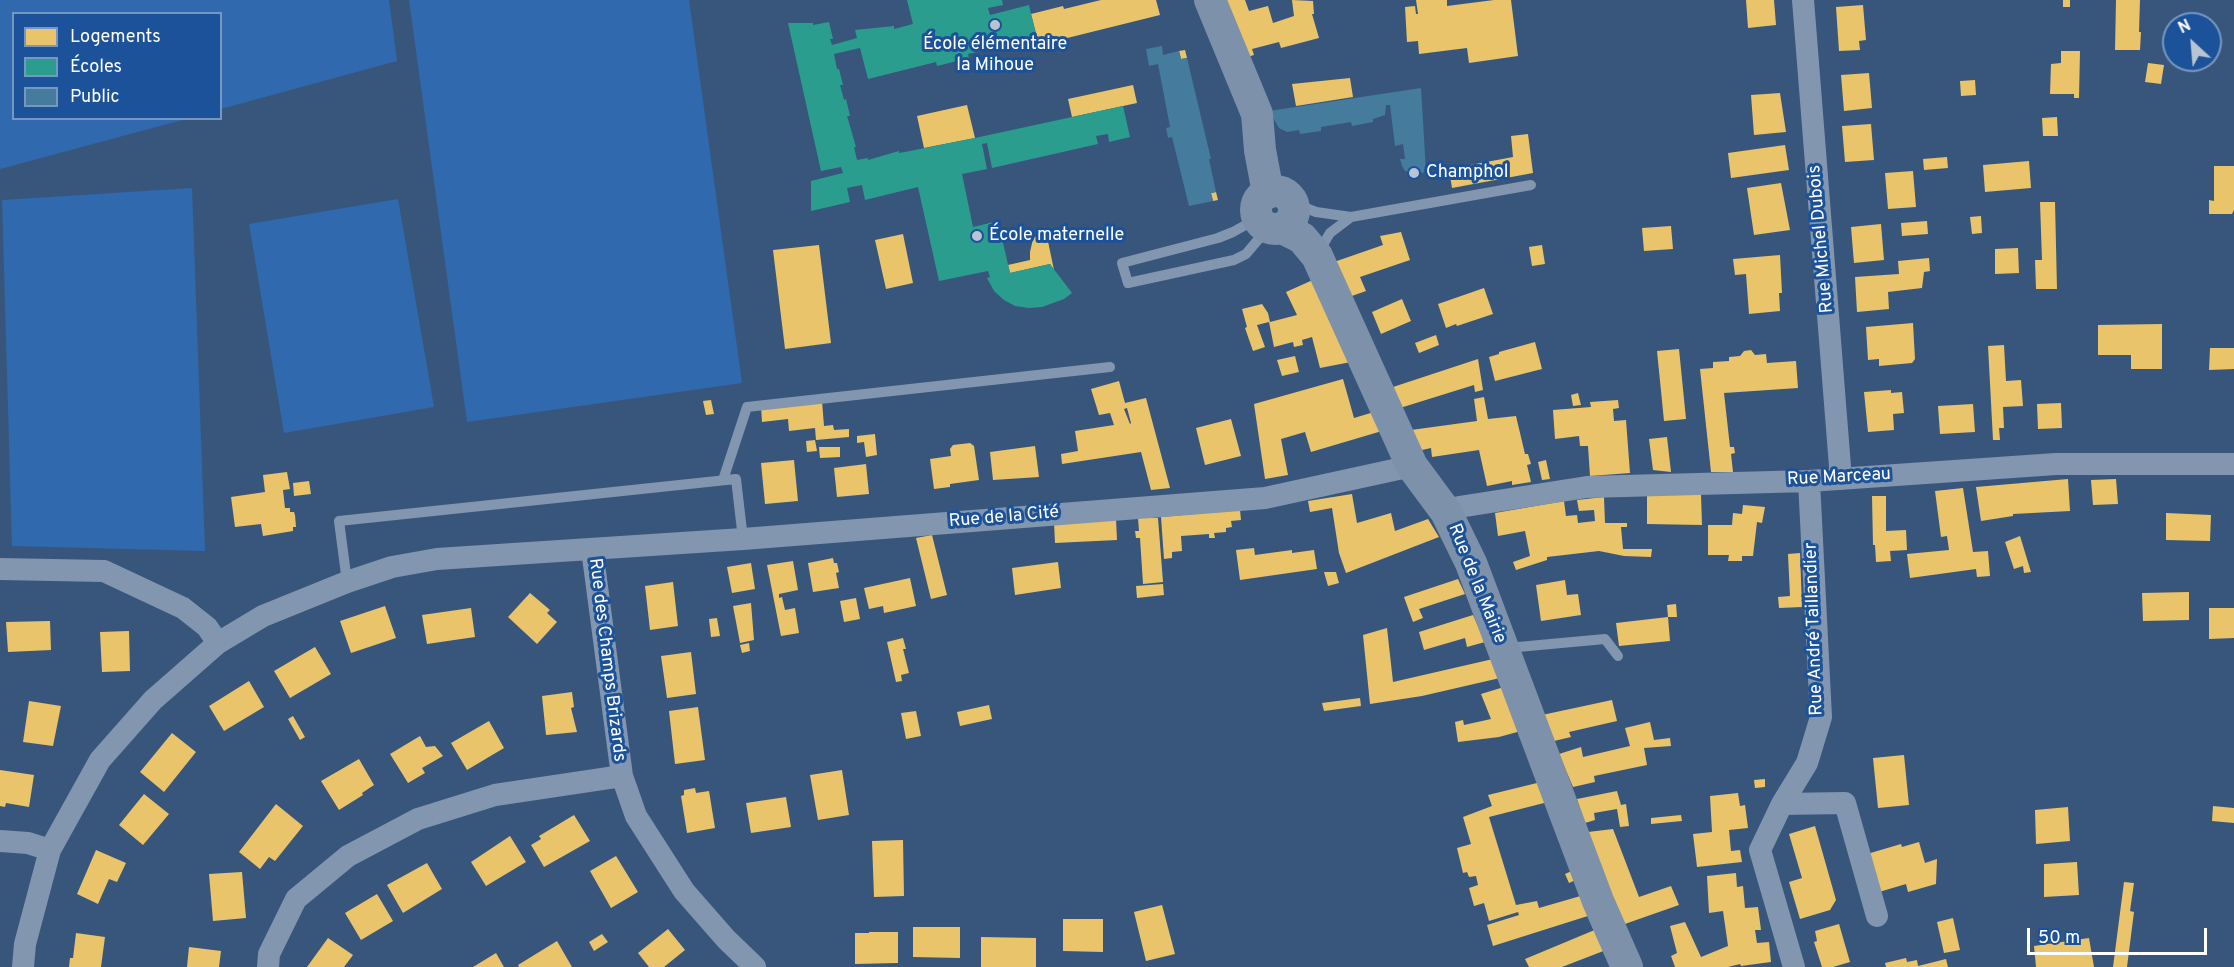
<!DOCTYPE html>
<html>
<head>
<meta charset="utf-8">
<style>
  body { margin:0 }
  #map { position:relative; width:2234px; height:967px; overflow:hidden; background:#38567c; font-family:Overpass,sans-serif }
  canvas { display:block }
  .legend { position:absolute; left:12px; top:12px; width:210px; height:108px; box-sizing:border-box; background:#1b5299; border:2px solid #7697c2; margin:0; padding:8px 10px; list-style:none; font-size:18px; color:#fff }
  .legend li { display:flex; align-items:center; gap:12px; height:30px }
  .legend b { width:30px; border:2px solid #7697c2 }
  .north { position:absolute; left:2162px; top:12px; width:60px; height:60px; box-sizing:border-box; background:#1b5299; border:2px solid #7697c2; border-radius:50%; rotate:334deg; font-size:16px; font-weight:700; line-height:24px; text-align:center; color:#fff }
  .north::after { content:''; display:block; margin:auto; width:21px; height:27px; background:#b9c4d1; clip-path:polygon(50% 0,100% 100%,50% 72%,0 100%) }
  .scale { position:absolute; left:2027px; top:928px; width:180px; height:27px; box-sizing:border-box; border:3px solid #fff; border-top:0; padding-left:8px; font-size:18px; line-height:21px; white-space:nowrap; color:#fff; -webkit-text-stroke:4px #1b5299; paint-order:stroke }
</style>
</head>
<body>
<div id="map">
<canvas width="2234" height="967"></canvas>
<ul class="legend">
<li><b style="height:16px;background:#e9c46a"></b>Logements</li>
<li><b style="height:16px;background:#2a9d8f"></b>Écoles</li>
<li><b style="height:16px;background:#457b9d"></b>Public</li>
</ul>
<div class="north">N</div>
<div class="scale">50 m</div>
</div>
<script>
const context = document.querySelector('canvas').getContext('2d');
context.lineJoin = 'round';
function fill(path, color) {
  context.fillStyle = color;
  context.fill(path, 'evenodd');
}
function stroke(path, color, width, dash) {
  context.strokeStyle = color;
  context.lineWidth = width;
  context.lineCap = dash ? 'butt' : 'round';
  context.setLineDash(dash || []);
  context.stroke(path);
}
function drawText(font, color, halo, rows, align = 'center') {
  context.font = font + ' Overpass,sans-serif';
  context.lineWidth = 6;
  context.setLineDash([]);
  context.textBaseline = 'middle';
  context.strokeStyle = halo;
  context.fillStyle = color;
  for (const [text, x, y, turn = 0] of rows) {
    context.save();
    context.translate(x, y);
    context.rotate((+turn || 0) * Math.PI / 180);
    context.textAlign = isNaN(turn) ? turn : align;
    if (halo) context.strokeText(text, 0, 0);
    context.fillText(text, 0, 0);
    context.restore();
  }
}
fill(new Path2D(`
  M0,0h389l8,61 -176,48 -1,-95h-206v104l172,1 -186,50z
  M409,0h280l53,383 -275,39z
  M192,188l13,363 -193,-5 -10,-346z
  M398,199l36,208 -150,26 -35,-209z`), '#3069ae');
fill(new Path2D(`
  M1101,0h55l4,15 -121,30 -8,-31 32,-8 1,3z
  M1221,0h24l4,11 19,-5 5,17 21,-7 -2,-16 21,1 1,13h-2l7,24 -38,10 -2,-6 -27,7 2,6 -7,2z
  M1416,0h31v6l47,-6h17l7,56 -49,7 -2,-15 -48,6 -1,-13 -11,1 -2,-35 10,-1 1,8h2z
  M1746,0h28l2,25 -28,3z
  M2063,0h7v7h-7z
  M2116,0h24l-1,32h2l-1,18h-25z
  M1863,5l3,35 -7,1 1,9 -21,1 -3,-44z
  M1185,50l2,8 -6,1 -2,-8z
  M2061,51h19l-1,47h-5v-4h-24l1,-30 10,-1z
  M2148,63l16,2 -3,19 -16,-2z
  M1869,73l3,35 -28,3 -3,-36z
  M1350,78l3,19 -57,9 -4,-22z
  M1975,80l1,15 -15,1 -1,-15z
  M1133,85l4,18 -65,14 -4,-18z
  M1780,93l6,39 -32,3 -3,-40z
  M967,105l8,33 -51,10 -7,-32z
  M2057,117l1,19h-15l-1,-18z
  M1871,124l3,36 -29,2 -3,-36z
  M1528,134l5,39 -81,15 -3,-19 64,-12 -2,-21z
  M1785,145l4,25 -58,8 -3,-25z
  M1947,157l1,11 -24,2 -1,-11z
  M2029,161l2,27 -46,4 -2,-27z
  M2214,166h20v44l-2,4h-23v-14l5,1z
  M1913,171l3,36 -28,2 -3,-36z
  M1781,183l9,47 -36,5 -7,-47z
  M1216,192l2,8 -5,1 -2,-8z
  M2040,202h15l2,87h-21l-1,-29h7z
  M1981,216l1,17 -10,1 -2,-17z
  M1927,221l1,13 -26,2 -1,-13z
  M1881,224l3,36 -30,3 -3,-36z
  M1671,226l2,23 -29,2 -2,-23z
  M1045,227l9,43 -4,-6 -40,9 -2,-8 22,-5v-8l3,-13z
  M1401,232l9,28 -50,17 6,14 -17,6 -15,-35 49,-17 -3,-9z
  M903,234l10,49 -27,6 -11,-49z
  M819,245l12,98 -46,6 -12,-99z
  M1542,245l3,19 -13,2 -3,-19z
  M2018,248l1,25 -24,1v-25z
  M1780,255l2,38h-3l1,18 -31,3 -3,-40 -11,1 -2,-16z
  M1929,258l1,13 -6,1 -2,16 -34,4 1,17 -32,3 -2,-35 44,-3 -1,-13z
  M1315,279l36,83 -31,6 -8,-31 -10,3 1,5 -9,2 -1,-5 -19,5 -5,-25 -12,3 8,22 -12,4 -8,-23 2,-1 -5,-18 20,-5 6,9 2,9 27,-7 -11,-23z
  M1484,288l9,26 -36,12 -1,-2 -10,4 -8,-24z
  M1402,299l9,22 -30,13 -9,-22z
  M1913,323l2,36 -3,4 -33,3v-7l-11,1 -2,-33z
  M2162,324v45h-31v-14h-33v-30z
  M1436,335l3,10 -20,8 -4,-10z
  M1535,342l7,27 -47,12 -6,-24 10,-3v-2z
  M2004,345l2,36 15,-1 2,26 -20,1 1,21h-5l1,12h-7l-5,-94z
  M2210,348h24v21l-25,1z
  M1679,349l7,70 -22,2 -7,-70z
  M1751,350l4,5 11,-1 1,9 29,-2 2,27 -74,5 6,54h4l1,6 -4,1 2,18h-22l-11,-103 13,-1v-6l16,-1v-4l11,-1 4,-5z
  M1295,356l4,16 -17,4 -5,-16z
  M1478,359l5,31 -8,2 -1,-7 -74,23 -10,-20z
  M1343,379l11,39 20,-6 8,19 -71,21 -6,-20 -24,7 7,36 -23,4 -11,-75z
  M1119,381l6,22 21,-5 24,90 -19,2 -10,-38 -79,12 -1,-10 17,-3 -3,-20 39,-6 -4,-12 -11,2 -8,-26zM1127,408l4,15 -1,1 -6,-15z
  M1891,390v3l11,-1 2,21 -11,1 1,16 -26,2 -4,-40z
  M1578,393l3,12 -8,1 -2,-11z
  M1484,397l4,22 28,-3 9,38h3l3,10 -4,1 4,17 -19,3v-4l-25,5 -8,-36 -47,7 -1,-9 -9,2 -11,-20 66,-9 -3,-22z
  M711,400l3,14 -8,1 -3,-14z
  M1618,400l1,8 -6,1 1,12 12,-1 4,53 -40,3 -2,-30h-8l-1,-10 -24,3 -2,-29 38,-3 -1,-5z
  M822,401l2,25 9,-1 1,5 15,-1v8l-33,3 -1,-12 -26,3 -1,-12 -26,3 -1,-16z
  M2061,403l1,25 -24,1 -1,-25z
  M1973,404l2,28 -35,2 -2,-28z
  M1231,419l10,37 -36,9 -9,-37z
  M875,434l2,21 -11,2 -2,-15 -7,1v-7z
  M1667,437l4,35 -18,-2 -4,-31z
  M815,440l2,11 -10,1 -1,-11z
  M970,443l4,3 5,34 -29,4v3l-16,2 -4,-30 21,-3 -1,-7 3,-4z
  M1035,446l4,31 -46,3 -3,-28z
  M819,447h21v10l-20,1z
  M794,460l4,41 -33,3 -4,-41z
  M1546,460l4,19 -8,1 -4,-18z
  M866,464l3,30 -32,3 -3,-29z
  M287,472l3,17 -7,1 2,18h5v4h4l1,3 1,12h-3v4l-30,5 -2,-12 -26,3 -4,-30 34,-5 -2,-17z
  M2068,479l2,32 -57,3v2l-32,5 -5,-34z
  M2116,479l2,25 -25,1 -2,-25z
  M309,481l2,13 -17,2 -1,-13z
  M1963,488l10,64 15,-1 2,25 -13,1 -1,-8 -66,9 -3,-24 42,-4 -2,-14 -6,1 -6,-46z
  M1352,494l5,29 34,-10 4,18 33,-12 11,18 -93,36 -7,-20 -7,-45 -22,4 -2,-11z
  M1647,494h54l1,31 -55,-1z
  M1872,496h14v35l20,-1 1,20 -17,1 1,10 -15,1 -1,-17h-2z
  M1604,497l1,26h22v4h-6l2,22h29l-1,8 -27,-1 -25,-5 -52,6v3l-31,10 -3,-8 17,-6 -5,-25 -27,5 -3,-23 69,-12 2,15 11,-1 1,8 17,-2 -1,-11 -15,1 -2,-11z
  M1743,505l22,2 -3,16 -5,-1 -4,34h-11v5h-14l1,-6h-21v-30h24l1,-12 9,1z
  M1240,510l1,10 -10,1 1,6 -6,1v4l-12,1 1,5h-6v-4l-28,2 1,15 -10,1v6l-8,1 -3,-42z
  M2166,513l45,2 -1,26 -44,-1z
  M1138,518h20l5,64 -20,2 -3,-46h-4l-1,-7h4z
  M1116,519l1,21 -62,3 -1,-21z
  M932,535l15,60 -16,4 -15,-61z
  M2020,536l11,36 -7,1 -1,-7 -9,3 -9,-27z
  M1254,548l1,7 37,-5v3l22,-3 3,19 -77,11 -4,-30z
  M1800,553l2,54 -23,1 -1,-11 12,-1 -2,-42z
  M833,558l1,5h3l2,9 -3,1 3,15 -26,4 -5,-29z
  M793,561l5,29 -19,4v4l3,-1 3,13 10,-2 4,25 -18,3 -14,-71z
  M1058,562l3,26 -46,7 -3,-27z
  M751,563l4,26 -23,4 -5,-26z
  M1324,572h12l3,11 -11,3z
  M910,578l6,28 -32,7 -1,-7 -14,3 -5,-21z
  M1458,579l7,15 -46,15 4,9 -10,4 -9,-25z
  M1565,580l2,15 11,-1 3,21 -40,6 -5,-36z
  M673,582l5,44 -28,4 -5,-44z
  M1163,584l1,11 -27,3 -1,-12z
  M2189,592v28l-46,1 -1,-28z
  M530,593l20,17 -3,3 10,9 -20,22 -29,-27z
  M856,598l4,21 -16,3 -4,-21z
  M751,603l3,37 -14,3 -7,-37z
  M1676,604l1,13h-9l2,24 -51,5 -3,-23 52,-6 -1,-12z
  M385,606l11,32 -45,15 -11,-32z
  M471,608l4,29 -48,7 -5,-29z
  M2209,608h25v30l-25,1z
  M1473,615l12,27 -18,5 -2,-9 -41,12 -5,-18z
  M717,618l3,18 -9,1 -2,-18z
  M50,621l1,29 -43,2 -2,-30z
  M1387,628l6,54 100,-23 7,19 -78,18 -52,8 -7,-69z
  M129,631l1,40 -28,1 -2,-40z
  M903,638l3,11h-3l6,24 -8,2 1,6 -6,1 -9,-40z
  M749,643l1,8 -8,2 -2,-8z
  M315,647l16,27 -41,24 -16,-27z
  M691,652l5,42 -29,4 -6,-42z
  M249,681l15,26 -40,24 -15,-25z
  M1504,687l17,44 -22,6 -41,5 -3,-20 8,-2 1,5 27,-6 -10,-25z
  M572,692l2,15 -3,1 6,24 -31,3 -4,-39z
  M1360,698l1,8 -37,5 -2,-8z
  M1612,700l5,21 -48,11 2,5 -17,4 -12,-26z
  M29,701l32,5 -8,40 -30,-4z
  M989,705l3,14 -32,7 -3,-14z
  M698,707l7,53 -30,4 -6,-53z
  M916,711l5,25 -15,3 -5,-26z
  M293,716l12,21 -5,3 -12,-21z
  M489,721l15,27 -37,22 -16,-27z
  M1650,722l4,18 16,-2 1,8 -27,2 3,17 -53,11 1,6 -22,5 -14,-33 22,-7 2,10 47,-11 -5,-18z
  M172,733l24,19 -32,40 -24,-20z
  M420,736l6,11 9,-1 8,10 -21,12 3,5 -17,10 -18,-29z
  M1904,755l5,50 -31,3 -5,-50z
  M359,759l15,26 -12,8 1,2 -24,15 -18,-29z
  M0,770l34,5 -5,32 -23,-4 -1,4 -5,-1z
  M842,770l7,45 -31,5 -8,-45z
  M1765,779v8l-10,1 -1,-8z
  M1541,782l7,20 -59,15 27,88 21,-4 2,7 45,-13 7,20 -98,31 -6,-21 32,-10 -1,-3 -29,9 -5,-18 -10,3 -5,-18 9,-3 -2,-9 -7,1 -2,-5 -4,1 -6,-25 14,-4 -8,-27 29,-11 -4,-11z
  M695,788l1,5 13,-2 6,37 -28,5 -6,-37 3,-1v-5z
  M1617,791l4,14 5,-1 3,22 -9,1 -3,-18 -23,4 1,7 -10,3 -8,-24z
  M1738,793l2,13 5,-1 3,23 -19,2 2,21 9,-1 2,12 -45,5 -4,-33 19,-2 -2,-36z
  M144,794l25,20 -26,31 -24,-20z
  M786,797l5,30 -40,6 -5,-30z
  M276,804l27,22 -28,35 -6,-4 -9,12 -21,-17z
  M2213,806l21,2v15l-22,-2z
  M2068,807l2,34 -34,3 -1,-34z
  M574,815l16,26 -46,26 -13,-22 10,-6 -2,-3z
  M1681,815l1,6 -31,3v-6z
  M1815,826l21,74 -6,10 -30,9 -11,-37 13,-4 -13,-44z
  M1613,829l26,68 32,-11 8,19 -57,20 -34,-93z
  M510,836l16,26 -40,24 -15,-24z
  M903,840l1,56 -30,1 -2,-56z
  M1919,842l6,21 12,-4 -1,25 -28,8 -2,-8 -27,8 -12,-38 34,-10 1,3z
  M96,850l30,13 -9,19 -8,-3 -11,25 -21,-10z
  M616,856l22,36 -27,16 -21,-37z
  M2077,862l2,33 -35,2v-33z
  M427,863l15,26 -39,24 -16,-28z
  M1574,870l4,9 -9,4 -4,-9z
  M242,872l4,46 -33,3 -4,-47z
  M1736,873l1,14 6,-1 2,22 13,-1 3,23h-6l2,13 12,-1 2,20 -30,4 -1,-2 -12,3h-53l-4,-11 6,-3 -7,-27 15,-4 16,35 27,-11 -5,-35 -14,2 -2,-37z
  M2124,882l10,1 -4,28 4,1 -7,55h-14z
  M377,894l16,27 -32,19 -16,-27z
  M1162,905l13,49 -29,7 -12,-49z
  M1953,918l7,32 -16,3 -7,-31z
  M1063,919h40v33l-40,-1z
  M1839,924l11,38 -17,5h-11l-8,-25 3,-1 -2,-10z
  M913,927h47v31l-47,-1z
  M668,929l17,21 -21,17h-15l-11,-14z
  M1597,929l9,21 -44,17h-33l-4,-8z
  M869,932h29v31l-43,1v-31h14z
  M76,933l29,4 -4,30h-32l1,-9h3z
  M602,934l6,8 -14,9 -5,-9z
  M981,937l55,1v29h-55z
  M328,938l25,17 -9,12h-37z
  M2089,938l5,29h-58l-2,-21z
  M557,941l15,26h-53l-1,-2z
  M189,947l32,4 -2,16h-32z
  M496,953l8,14h-31z
  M1906,958l1,4 10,-2 1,6 28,-7 2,8h-62l-1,-4z`), '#e9c46a');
fill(new Path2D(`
  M907,0h95l1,5 -15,3 2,7 39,-10 7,30 -43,11v2l-25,6 1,4 -32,8 -1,-4 -68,17 -8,-31 -26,6 3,15h2l4,16h-3l4,15 2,-1 4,17h-3l9,31h-2l3,13 11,-2v2l31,-9v2l11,-2 65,-13 148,-32 7,31 -21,5 -1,-8 -12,2 2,8 -106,24 -5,-25 -5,1 5,25 -25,5 11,53 25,-6 12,52 40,-9 22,29 -8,6 -22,8 -13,1 -14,-2 -11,-6 -10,-9 -7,-13 3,-1 -2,-6 -49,10 -21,-94 -53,13 -3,-15 -15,3 3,14 -39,9v-30l32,-8 -2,-6 -20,4 -33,-148h25v2l16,-3 4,17h-3l2,6 25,-7 -2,-8 39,-4v3l19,-5z`), '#2a9d8f');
fill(new Path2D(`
  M1162,46l1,9 16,-4 2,8 6,-1 24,101h-2l7,33 -5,1 2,8 -24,5 -17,-69 -4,1 -2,-10 4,-1 -12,-63 -9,2 -3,-17z
  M1421,88l5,84 -11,2 -10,-3 -3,-5 -2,-7h5l-2,-15 -8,2 -5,-41h-4l-1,10 -12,4v3l-21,4 -1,-4 -30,5v4l-21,3 -1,-4 -12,2 -8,-4 -10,-17z`), '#457b9d');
stroke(new Path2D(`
  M1293,203l23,9 35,5 -21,16 -12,20
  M1351,217l180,-32
  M1258,218l-25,14 -15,6 -96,25 6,20 106,-23 12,-6 22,-26
  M723,480l24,-73 363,-40
  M347,582l-8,-61 397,-42 7,60
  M1507,648l98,-9 13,17`), '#8296af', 10);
stroke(new Path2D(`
  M1803,0l38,479
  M1446,512l13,-5 128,-20 222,-6 247,-17h178
  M592,549l30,227 14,40 48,75 42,48 29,28
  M0,569l104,2 79,37 24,19 11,16
  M1782,804l25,-41 14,-46 -12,-236
  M0,841l28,2 22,7
  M23,967l2,-23 25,-94 50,-90 53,-60 65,-57 45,-27 84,-34 45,-15 45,-8 306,-20 522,-41 147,-32
  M268,967l1,-13 27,-55 52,-43 70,-37 77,-24 127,-19
  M1794,967l-34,-117 22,-46 63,-1 32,113`), '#8296af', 22);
stroke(new Path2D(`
  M1210,0l47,114 3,36 8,43
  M1256 210a19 19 0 1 1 38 0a19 19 0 1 1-38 0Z
  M1282,228l20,10 15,18 95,210 34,46 25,51 127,338 29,66`), '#7d92aa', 32);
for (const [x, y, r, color] of [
  [995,25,6,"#b9c4d1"],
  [1414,173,6,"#b9c4d1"],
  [977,236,6,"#b9c4d1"]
]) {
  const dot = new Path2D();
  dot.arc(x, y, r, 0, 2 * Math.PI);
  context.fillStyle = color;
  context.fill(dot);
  stroke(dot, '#1b5299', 2);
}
drawText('18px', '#fff', '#1b5299', [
  ["École élémentaire",995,45,"center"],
  ["la Mihoue",995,66,"center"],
  ["Champhol",1426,173],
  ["École maternelle",989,236]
], 'left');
drawText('18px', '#fff', '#1b5299', [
  ["Rue Michel Dubois",1822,239,-95],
  ["Rue Marceau",1839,478,-3],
  ["Rue de la Cité",1004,518,-5],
  ["Rue de la Mairie",1476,584,68],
  ["Rue André Taillandier",1815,629,-92],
  ["Rue des Champs Brizards",606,660,83]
]);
</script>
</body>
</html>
